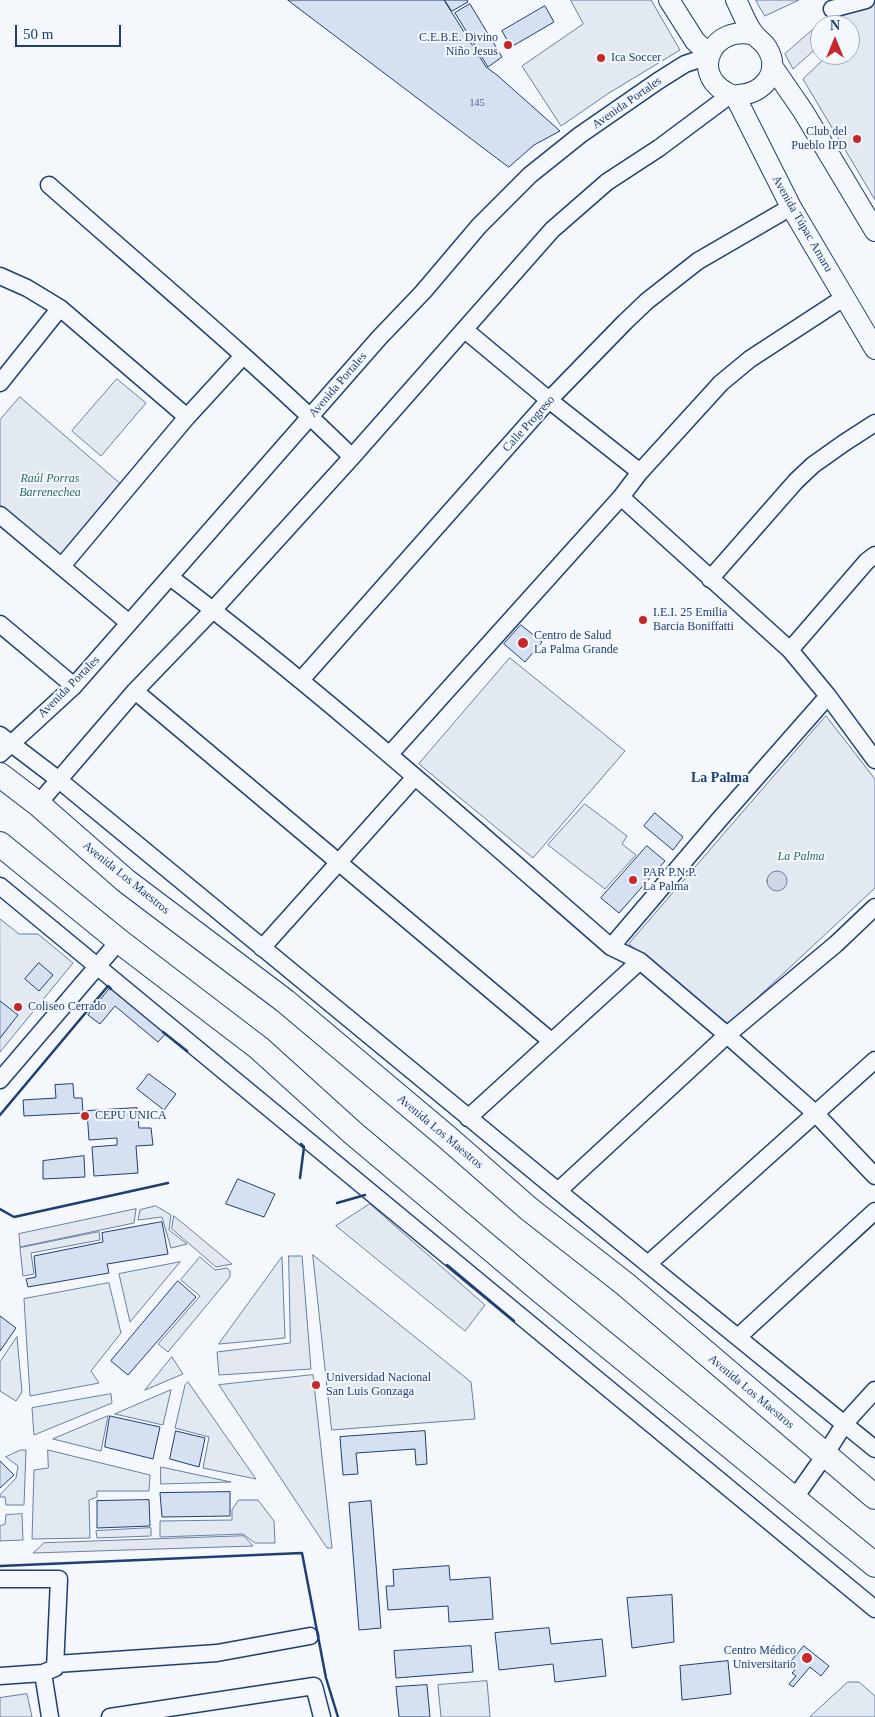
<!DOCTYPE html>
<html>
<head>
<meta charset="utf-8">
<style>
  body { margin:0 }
  #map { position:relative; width:875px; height:1717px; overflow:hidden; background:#f4f7fb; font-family:"Times New Roman",serif }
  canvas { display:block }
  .north { position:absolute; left:810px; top:15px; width:50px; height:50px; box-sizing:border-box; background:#f4f7fb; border:1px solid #9eadc5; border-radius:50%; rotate:0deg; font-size:14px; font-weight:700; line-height:20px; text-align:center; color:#1d3f73 }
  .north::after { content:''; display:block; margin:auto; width:18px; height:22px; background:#c62828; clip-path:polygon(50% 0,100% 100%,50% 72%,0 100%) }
  .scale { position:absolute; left:15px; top:25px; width:106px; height:22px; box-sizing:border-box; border:2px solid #1d3f73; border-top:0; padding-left:6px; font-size:15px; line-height:18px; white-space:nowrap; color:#1d3f73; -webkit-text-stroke:4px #f4f7fb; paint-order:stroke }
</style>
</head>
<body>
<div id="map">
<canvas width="875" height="1717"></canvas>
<div class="north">N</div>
<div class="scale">50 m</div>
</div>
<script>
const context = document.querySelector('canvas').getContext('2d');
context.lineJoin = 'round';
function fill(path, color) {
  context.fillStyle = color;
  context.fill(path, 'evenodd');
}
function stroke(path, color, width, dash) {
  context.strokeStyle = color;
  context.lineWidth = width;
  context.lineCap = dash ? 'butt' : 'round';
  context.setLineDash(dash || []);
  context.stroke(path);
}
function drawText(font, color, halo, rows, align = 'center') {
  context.font = font + ' "Times New Roman",serif';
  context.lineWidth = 4;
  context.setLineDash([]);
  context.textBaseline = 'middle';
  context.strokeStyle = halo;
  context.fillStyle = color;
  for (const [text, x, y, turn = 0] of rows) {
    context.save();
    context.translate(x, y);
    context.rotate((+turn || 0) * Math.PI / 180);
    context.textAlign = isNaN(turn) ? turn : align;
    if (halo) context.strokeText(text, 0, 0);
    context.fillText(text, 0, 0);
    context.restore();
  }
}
const green = new Path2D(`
  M571,0h80l29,50 -71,43 -48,33 -39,-60 61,-42z
  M832,0h43v200l-72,-121 25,-24h22v-19l3,-2 -3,-5v-4h-3z
  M117,379l29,24 -45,53 -29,-25z
  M20,397l103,89 -63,72 -60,-52v-86z
  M510,658l115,93 -92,107 -114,-94z
  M826,716l49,63v109l-147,137 -99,-81z
  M585,804l42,32 -5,8 14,11 -31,34 -57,-44z
  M0,919l19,15h19l35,29 -73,89z
  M370,1204l115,101 -20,26 -129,-105z
  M156,1206l15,9 -2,15 18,14 -16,4 -9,-31 -24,3 2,-10z
  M99,1232l1,8 -69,13 3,21 -11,2 -3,-28z
  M313,1255l158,127 4,37 -143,11z
  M200,1257l15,13 12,-2 3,3v6l-62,75 -10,-8 42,-48 -19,-16z
  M282,1257l3,81 -66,6z
  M180,1262l-50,60 -11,-48z
  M109,1283l12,50 -30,38 8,12 -69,13 -6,-97z
  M17,1337l5,55 -6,9 -16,-10v-29z
  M172,1357l11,17 -38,16z
  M313,1375l19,173h-5l-108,-163z
  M188,1382l68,97 -53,-11 6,-31 -34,-9 10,-43z
  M171,1390l-8,35 -48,-11z
  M111,1394l1,9 -78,32 -2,-27z
  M108,1416l-7,35 -48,-12z
  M21,1450h5l-2,55h-18l-1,-8h-5v-2l16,-17 2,-12 -12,-9z
  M48,1450l102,25 -1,16h-52v6l-8,3 1,38 -58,1 2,-69 14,-2z
  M161,1467l70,15 -70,2z
  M239,1500h19l16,21 1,22h-20l-12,-9 -83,3v-16l72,-1v-10z
  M22,1514l1,26 -23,1v-15l5,-2 1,-9z
  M151,1528v8l-54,2 -1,-7z
  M487,1681l3,36h-49l-3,-32z
  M848,1682h11l16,14v21h-65z
  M27,1694l5,23h-32v-19z`);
fill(green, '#e3e9f0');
stroke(green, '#687fa3', 1);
const parking = new Path2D(`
  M756,0h43l-34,16z
  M830,15l6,10h-16v20l-27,24 -8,-15z
  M136,1209l-2,14 -114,24 -1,-13z
  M174,1216l58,48 -16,3 -44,-38z
  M289,1256h13l9,113 -92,6 -2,-23 73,-9z
  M244,1536l9,10 -220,7 11,-10z`);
fill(parking, '#e3e8f0');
stroke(parking, '#687fa3', 1);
const water = new Path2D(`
  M767 881a10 10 0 1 1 20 0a10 10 0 1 1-20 0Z`);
fill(water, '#cfd7e4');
stroke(water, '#687fa3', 1);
const building = new Path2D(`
  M288,0h156l42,67 11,8 63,56 -26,14 -25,22z
  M445,0h22l1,2 -16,9z
  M470,4l32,53 -14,10 -33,-54z
  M545,6l9,16 -43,25 -9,-16z
  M521,625l21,17 -17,20 -21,-18z
  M655,813l28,24 -10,13 -29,-24z
  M647,846l18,15 -46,52 -18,-15z
  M39,963l14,12 -14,16 -14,-12z
  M111,987l55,46 -8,9 -43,-36 -15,18 -12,-9z
  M0,1001l18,14 -18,23z
  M149,1074l27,20 -12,16 -27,-21z
  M73,1084l1,14h8l1,15 -59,3 -1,-16 33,-2 -1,-13z
  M137,1108l2,20h12l2,17 -17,1 2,27 -44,3 -2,-29 25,-2v-7l-28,2 -2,-29z
  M84,1156l1,21 -42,2v-18z
  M238,1179l37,15 -11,23 -38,-13z
  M162,1222l6,32 -61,10 2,9 -81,14 -2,-8 10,-2 -2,-21 69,-14 -1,-9z
  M178,1281l18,16 -68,78 -17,-14z
  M0,1316l16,12 -16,23z
  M110,1416l50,11 -7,32 -48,-12z
  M176,1431l29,7 -6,29 -29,-8z
  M425,1431l2,33 -11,1 -1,-16 -59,4 2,21 -15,1 -3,-38z
  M0,1461l14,14 -14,13z
  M230,1492v24l-68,1 -2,-24z
  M149,1500l1,26 -53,2v-27z
  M371,1501l10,127 -22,2 -10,-127z
  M449,1566l1,14 40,-3 3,42 -44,3 -1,-16 -60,4 -2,-24h8l-1,-16z
  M672,1595l2,47 -42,6 -5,-50z
  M549,1628l2,16 51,-5 4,37 -51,6 -2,-18 -54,6 -4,-37z
  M471,1646l2,26 -77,6 -2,-27z
  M804,1646l25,20 -8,10 -11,-9 -17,20 -4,-3 7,-8 -4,-3 3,-3 -6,-6z
  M728,1661l3,33 -49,6 -2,-34z
  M427,1685l3,32h-31l-3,-30z`);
fill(building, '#d5e0f0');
stroke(building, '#1d3f73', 1);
const minor = new Path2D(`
  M832,9l34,-9
  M49,185c102,90 206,177 303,272
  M0,276l27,12 33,20 127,109
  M465,330l84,70 91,72
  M0,383l60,-75
  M621,497l169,153 38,46 47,64
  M0,515l129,108
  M62,566l125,-149 56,-61
  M170,577c153,116 296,244 441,370l29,14 87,74 88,78 60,63
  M710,579l86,-98 17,-16 31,-22 31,-20
  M0,624l74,62
  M790,650l77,-89 8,-6
  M301,680l248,-280 76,-78 22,-21 51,-40 93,-54
  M135,691l416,350
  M0,735l59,45 499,411 317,258
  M0,754l74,-68 305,-348 44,-46 56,-66 51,-51 50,-40 78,-54 27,-17 24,-8
  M390,754l231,-257 19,-25 81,-89 29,-24 95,-62
  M38,804l97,-113 78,-81 139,-153 200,-227 55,-48 52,-34 71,-53
  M0,886l875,723
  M611,947l108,-127 109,-124
  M262,948l153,-171
  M0,1080l119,-139
  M468,1118l172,-157
  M558,1191l169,-156 109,-91 39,-37
  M648,1264l227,-204
  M738,1337l137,-126
  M794,1499l31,-44 20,-32 30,-33
  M0,1579h59l-4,89 -12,5 -43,3
  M56,1664l161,-11 93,-17
  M43,1673l7,44
  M110,1717l204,-31 8,31`);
const major = new Path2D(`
  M669,0l26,41 15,14
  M736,0c6,11 10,25 18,34 3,5 10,8 13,14 15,24 -4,46 -29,47 -6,1 -9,-1 -14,-4 -33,-20 -11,-67 30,-56
  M772,66l31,45 72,120
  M735,96l56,111 84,142`);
const highway = new Path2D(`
  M0,775l38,29 88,77 159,120 163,137 81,71 96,75 250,213
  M0,844l119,97 140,107 94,85 189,159 333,273`);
stroke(minor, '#1d3f73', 19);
stroke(major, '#1d3f73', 22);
stroke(highway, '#1d3f73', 26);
stroke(minor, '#f4f7fb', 16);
stroke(major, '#f4f7fb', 20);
stroke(highway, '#f4f7fb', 24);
stroke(new Path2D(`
  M163,1032l24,19
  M0,1115l108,-129 3,3
  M300,1178l4,-31 -3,-3
  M337,1203l28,-8
  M0,1209l14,8 154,-34
  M447,1265l67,56
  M0,1566l302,-13 24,125 12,39`), '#1d3f73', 2.5);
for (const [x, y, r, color] of [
  [508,45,5,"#c62828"],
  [601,58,5,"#c62828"],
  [857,139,5,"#c62828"],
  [643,620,5,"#c62828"],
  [523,643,6,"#c62828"],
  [633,880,5,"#c62828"],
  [18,1007,5,"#c62828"],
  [85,1116,5,"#c62828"],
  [316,1385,5,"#c62828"],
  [807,1658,6,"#c62828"]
]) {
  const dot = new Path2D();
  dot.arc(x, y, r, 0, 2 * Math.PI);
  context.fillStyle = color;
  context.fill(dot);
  stroke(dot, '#f4f7fb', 2);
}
drawText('10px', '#4b6792', null, [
  ["145",477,103]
]);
drawText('12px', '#1d3f73', '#f4f7fb', [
  ["C.E.B.E. Divino",498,38,"right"],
  ["Niño Jesus",498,52,"right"],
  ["Ica Soccer",611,58],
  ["Club del",847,132,"right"],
  ["Pueblo IPD",847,146,"right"],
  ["I.E.I. 25 Emilia",653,613],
  ["Barcia Boniffatti",653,627],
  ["Centro de Salud",534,636],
  ["La Palma Grande",534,650],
  ["PAR P.N.P.",643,873],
  ["La Palma",643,887],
  ["Coliseo Cerrado",28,1007],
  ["CEPU UNICA",95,1116],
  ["Universidad Nacional",326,1378],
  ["San Luis Gonzaga",326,1392],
  ["Centro Médico",796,1651,"right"],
  ["Universitario",796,1665,"right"]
], 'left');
drawText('12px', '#1d3f73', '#f4f7fb', [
  ["Avenida Portales",627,103,-35],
  ["Avenida Túpac Amaru",802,224,60],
  ["Avenida Portales",338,385,-49],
  ["Calle Progreso",529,424,-48],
  ["Avenida Portales",69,687,-45],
  ["Avenida Los Maestros",126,878,39],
  ["Avenida Los Maestros",440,1132,40],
  ["Avenida Los Maestros",751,1392,40]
]);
drawText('italic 12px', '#2c6c60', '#f4f7fb', [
  ["Raúl Porras",50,479],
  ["Barrenechea",50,493],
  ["La Palma",801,857]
]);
drawText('bold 14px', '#1d3f73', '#f4f7fb', [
  ["La Palma",720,778]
]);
</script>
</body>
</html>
